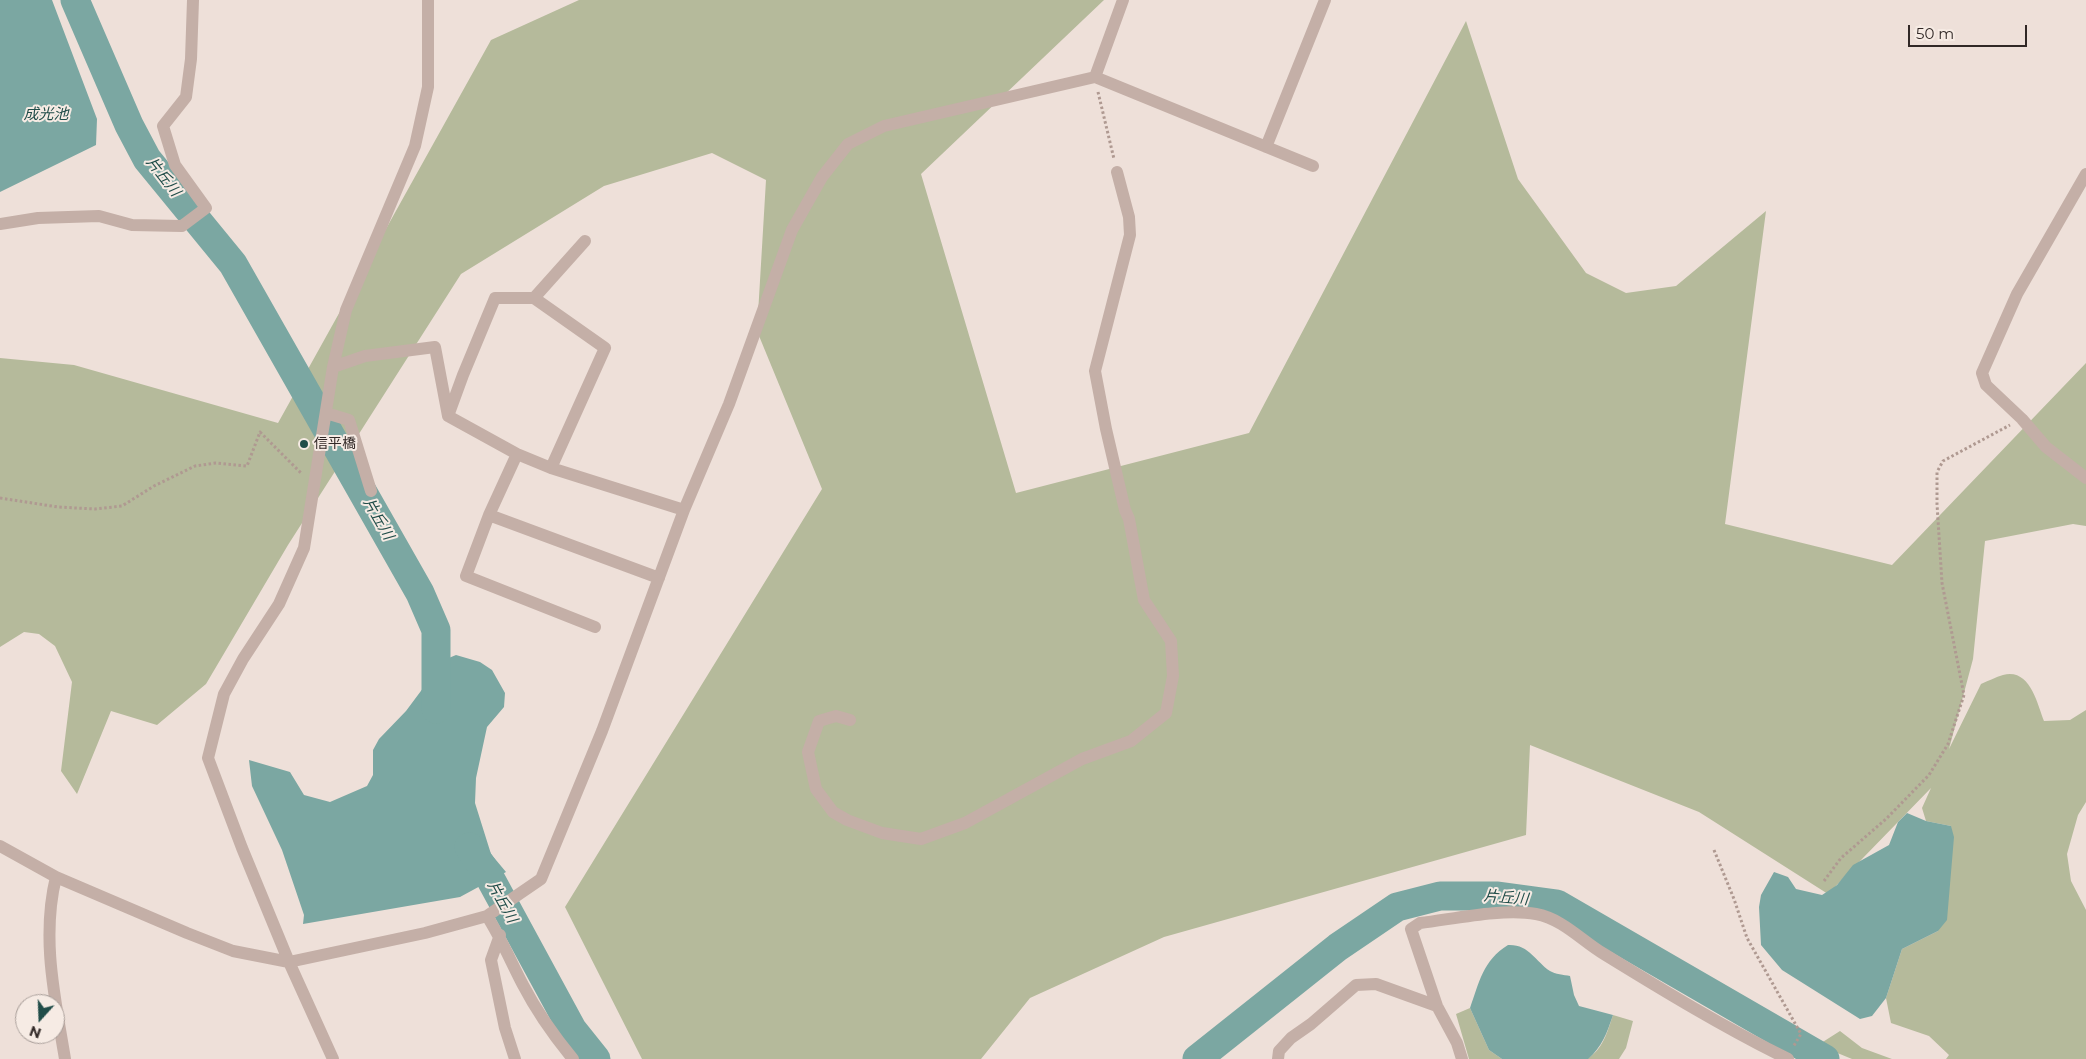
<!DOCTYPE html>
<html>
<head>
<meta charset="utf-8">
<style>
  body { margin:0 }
  #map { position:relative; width:2086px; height:1059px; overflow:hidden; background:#eee0d9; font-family:Montserrat,sans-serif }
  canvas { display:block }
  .north { position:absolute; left:15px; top:994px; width:50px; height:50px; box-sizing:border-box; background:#f6ebe4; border:1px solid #a79d98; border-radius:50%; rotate:200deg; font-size:14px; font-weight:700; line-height:20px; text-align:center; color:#312826 }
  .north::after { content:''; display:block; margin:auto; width:18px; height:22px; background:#214d49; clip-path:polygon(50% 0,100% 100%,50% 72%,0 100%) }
  .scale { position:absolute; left:1908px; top:25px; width:119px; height:22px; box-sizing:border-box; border:2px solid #312826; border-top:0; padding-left:6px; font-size:15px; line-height:18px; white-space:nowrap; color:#312826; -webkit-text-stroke:4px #f6ebe4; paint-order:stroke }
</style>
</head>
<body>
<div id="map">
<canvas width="2086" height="1059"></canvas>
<div class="north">N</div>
<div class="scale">50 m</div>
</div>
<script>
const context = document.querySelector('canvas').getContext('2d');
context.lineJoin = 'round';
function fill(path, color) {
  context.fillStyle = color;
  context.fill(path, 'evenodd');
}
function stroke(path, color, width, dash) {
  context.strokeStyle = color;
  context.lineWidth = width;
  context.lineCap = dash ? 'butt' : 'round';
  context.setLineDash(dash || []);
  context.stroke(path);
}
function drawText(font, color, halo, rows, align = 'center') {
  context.font = font + ' Montserrat,"Noto Sans JP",sans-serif';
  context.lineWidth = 4;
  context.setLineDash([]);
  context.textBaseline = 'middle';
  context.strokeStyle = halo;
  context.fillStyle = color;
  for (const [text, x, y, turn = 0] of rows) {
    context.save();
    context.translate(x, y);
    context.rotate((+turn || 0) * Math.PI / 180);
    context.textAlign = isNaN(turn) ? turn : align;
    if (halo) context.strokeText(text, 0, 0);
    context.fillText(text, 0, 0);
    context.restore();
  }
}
fill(new Path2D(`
  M579,0h525l-183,174 95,319 233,-60 217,-412 52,158 68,94 40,20 50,-7 90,-75 -41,313 167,41 194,-202v163l-13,-2 -88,17 -12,118 -24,90 32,-65c7,-3 15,-7 22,-9 27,-7 34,28 41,46l26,-1 16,-10v92l-8,13 -11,39 4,27 15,29v149h-140l3,-4 -20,-19 -38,-13 -5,-25 16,-49 36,-18 13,-105 -25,-5 -4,-13 9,-20 -103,106 -129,-82 -169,-67 -4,90 -362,102 -134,61 -49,61h-339l-77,-152 257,-418 -65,-158 9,-151 -54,-27 -108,33 -143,88 -173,271 -82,139 -49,41 -46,-14 -34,83 -16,-23 11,-89 -17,-36 -16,-12 -15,-2 -24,15v-289l74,7 204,58 213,-383z
  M1470,1008l19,42 13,9h-33l-13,-45z
  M1613,1015l20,6 -7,27 -7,11h-32c16,-10 20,-26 26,-44z
  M1840,1031l22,17 30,11h-40l-34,-14z`), '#b5ba9b');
fill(new Path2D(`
  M0,0h52l45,119 -1,26 -96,47z
  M456,655l24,7 12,8 13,23 -1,14 -17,20 -11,51 -1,25 16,51 15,18 -46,25 -157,27 1,-9 -22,-65 -30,-64 -3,-26 41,12 14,23 26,7 37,-16 6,-11v-25l6,-11 27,-28 38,-51z
  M1907,813l19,8 25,5 3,11 -7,83 -9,11 -36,18 -16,49 -14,18 -12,3 -78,-49 -21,-25 -2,-38 2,-12 13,-23 14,5 8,12 26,6 15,-10 16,-20 36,-20 9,-23z
  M1508,945c21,-1 27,16 42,26 5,3 14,4 20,5l4,19 5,11 34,9c-6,18 -11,32 -25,44h-86l-13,-9 -19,-42c9,-25 13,-48 38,-63z`), '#7ba7a2');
stroke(new Path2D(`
  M75,0l54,125 18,34 86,105 187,329 16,37v79
  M469,847l21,31 82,151 24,30
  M1197,1059l141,-112 59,-40 43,-11h58l59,8 268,155`), '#7ba7a2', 29);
stroke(new Path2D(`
  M1098,92l16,67
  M0,498l58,9 37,2 27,-3 32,-20 41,-20 21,-3 31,3 13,-34 42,42
  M1714,850l20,49 13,39 54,96 -8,13
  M1824,881l17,-23 45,-39 43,-44 19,-31 16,-49 -22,-112 -5,-79v-32l6,-11 67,-36`), '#af9991', 3, [2.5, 2.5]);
stroke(new Path2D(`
  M1095,77l28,-77
  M1266,147l59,-147
  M2086,174l-69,120 -35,79 4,12 36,34 24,28 40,31
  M0,224l38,-6 61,-2 33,9 50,1 24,-18 -31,-43 -12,-39 23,-29 5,-38 2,-59
  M534,298l51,-57
  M333,367l32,-11 70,-9 13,69 69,38 34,14 133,42
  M326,413l23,7 22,71
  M448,416l15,-41 32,-77h39l71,50 -54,120
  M517,454l-28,61 -23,61 129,51
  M489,515l170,63
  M850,720l-14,-4 -17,5 -11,31 8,37 17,23 14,8 35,13 39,6 44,-16 117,-64 49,-18 35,-28 7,-37 -2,-35 -27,-41 -15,-81 -4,-9 -19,-81 -11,-58 35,-136 -1,-18 -12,-45
  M0,846l56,31 131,56 46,18 56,11 136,-29 62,-17 54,-37 61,-148 82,-221 45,-106 63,-174 30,-53 26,-33 36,-18 211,-49 218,89
  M56,877c-15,61 -1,121 9,182
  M487,916c14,22 24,46 36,69 14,27 31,51 50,74
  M500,935l-9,25 14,68 10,31
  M333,1059l-44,-97 -47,-114 -34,-90 16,-64 19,-35 36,-55 25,-56 29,-181 13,-57 69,-164 13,-59v-87
  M1278,1059l1,-8 12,-13 20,-14 45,-39 20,-1 61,22
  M1462,1059l-5,-16 -20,-37 -26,-77 9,-6c34,-4 82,-15 116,-9 27,5 46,27 68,40 60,37 121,74 184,105`), '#c4afa7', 12);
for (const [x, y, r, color] of [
  [304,444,5,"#214d49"]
]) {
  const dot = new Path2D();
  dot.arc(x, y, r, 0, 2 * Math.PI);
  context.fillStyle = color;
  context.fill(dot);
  stroke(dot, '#f6ebe4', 2);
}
drawText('14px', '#312826', '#f6ebe4', [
  ["信平橋",314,444]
], 'left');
drawText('italic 15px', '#214d49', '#f6ebe4', [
  ["成光池",46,115],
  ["片丘川",163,177,52],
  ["片丘川",378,519,60],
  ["片丘川",1506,898,5],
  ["片丘川",502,902,61]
]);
</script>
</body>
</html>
